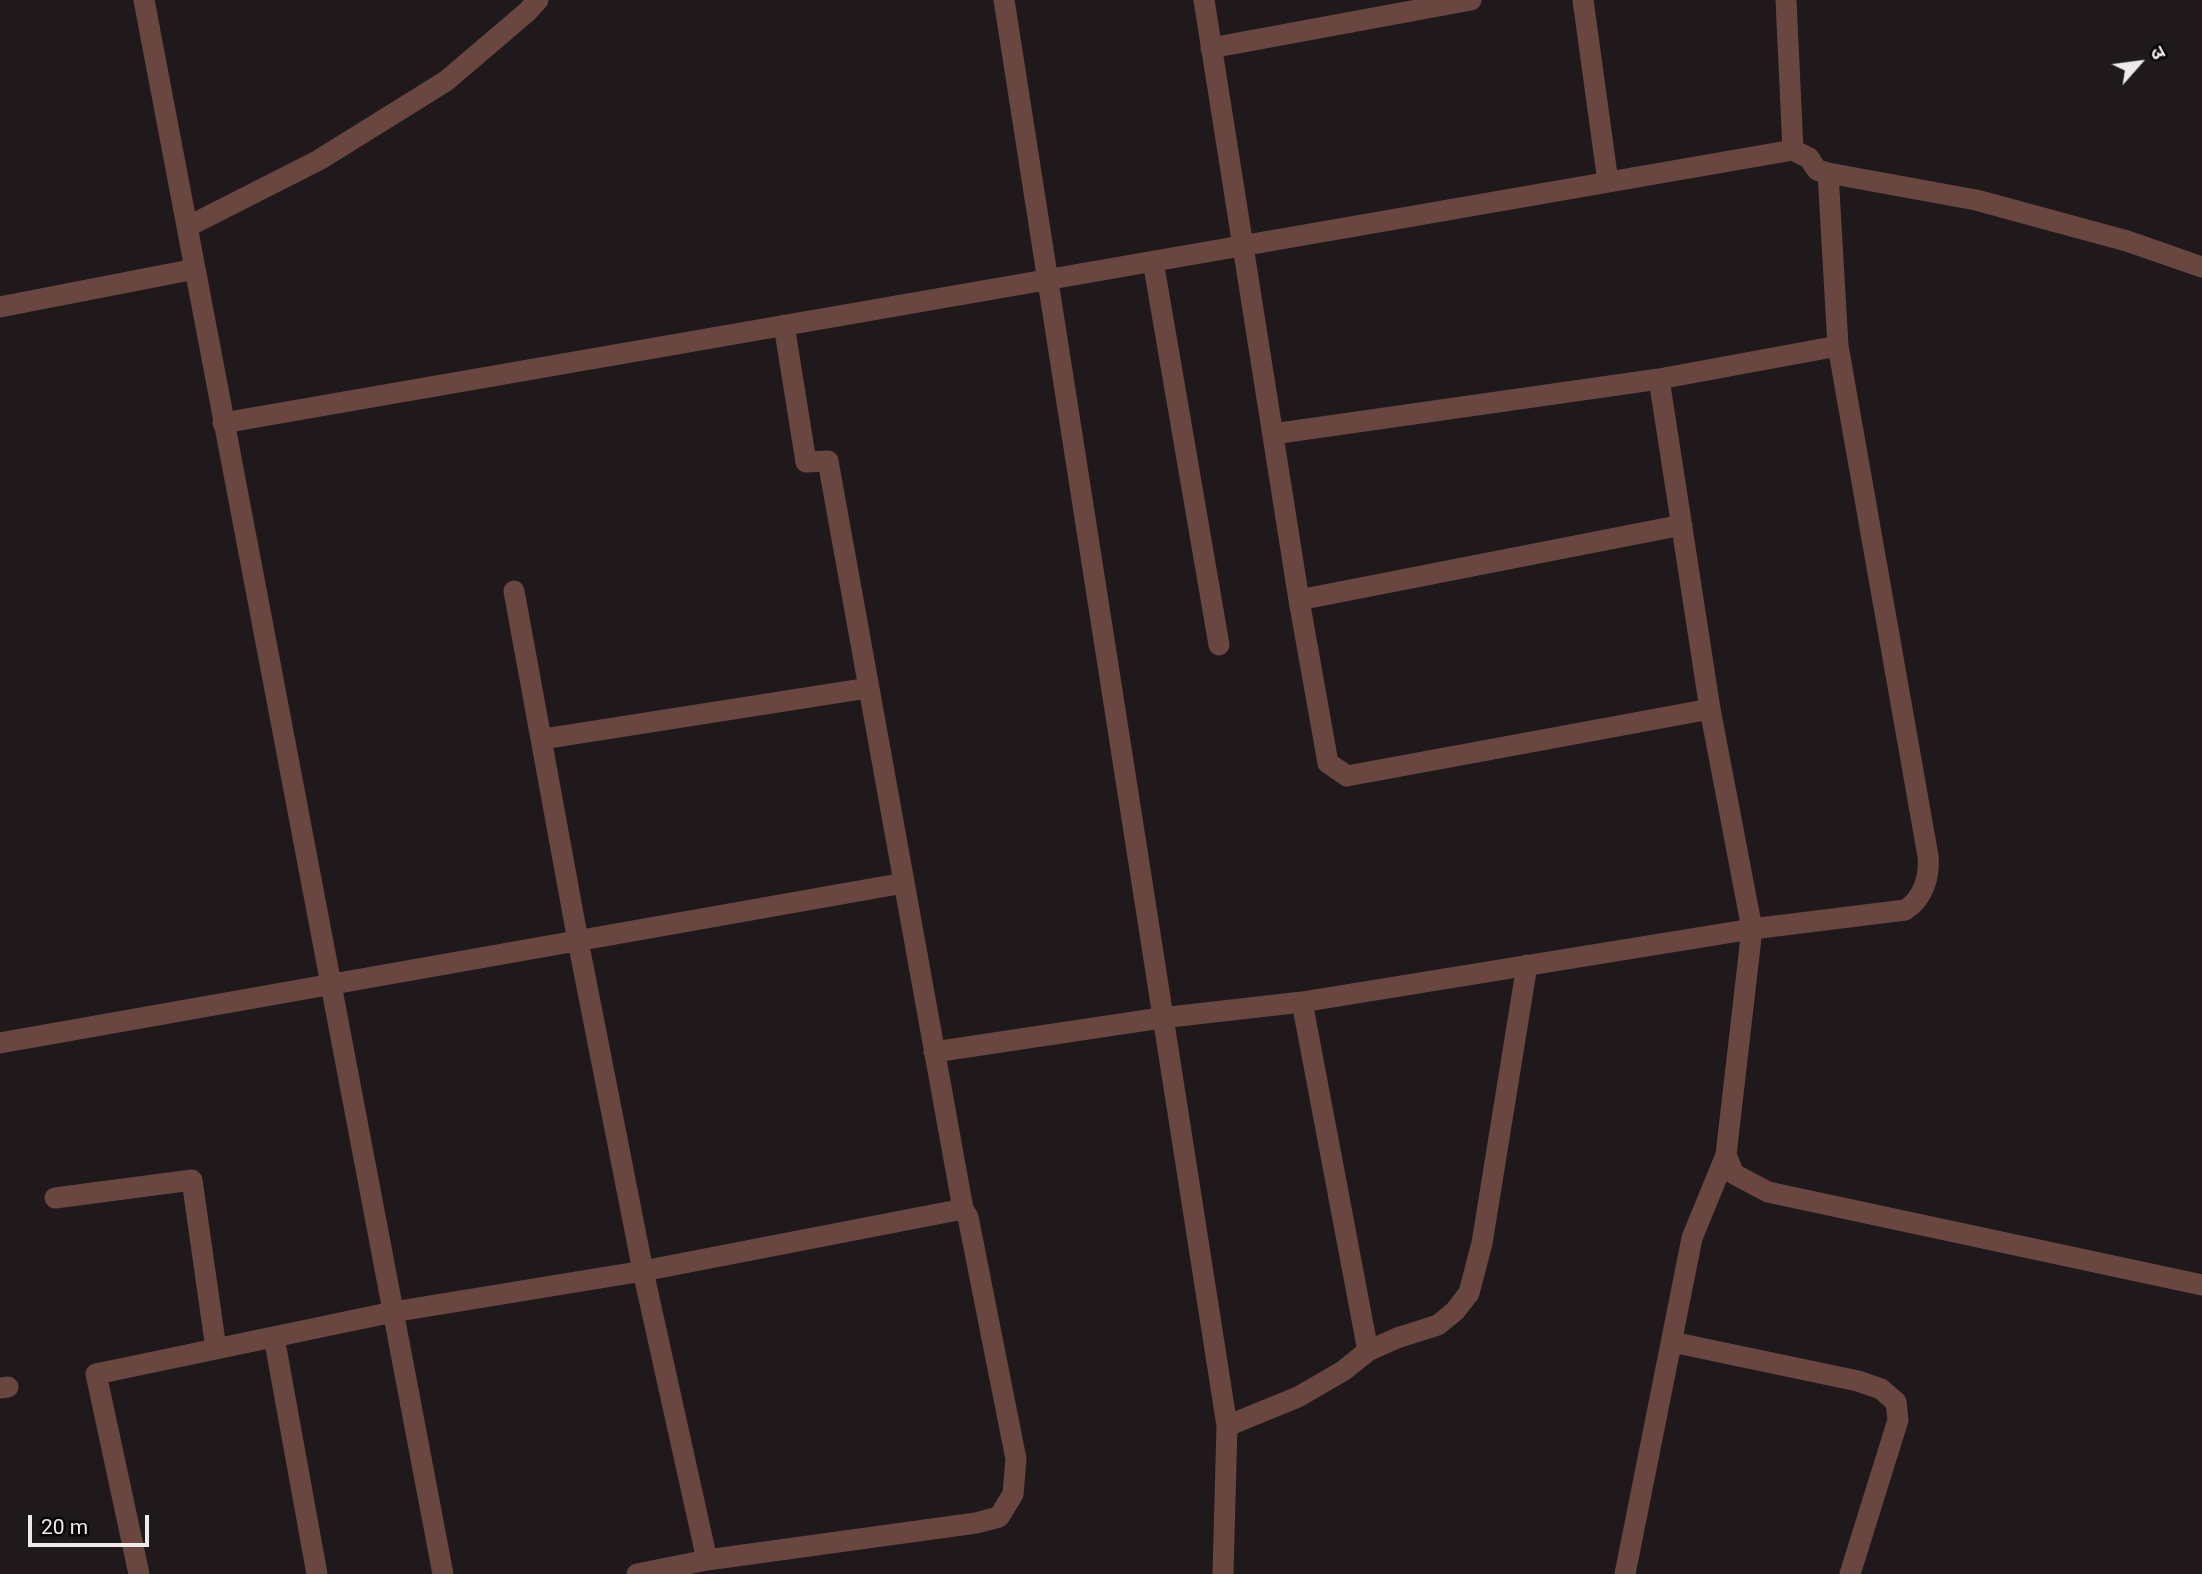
<!DOCTYPE html>
<html>
<head>
<meta charset="utf-8">
<style>
  body { margin:0 }
  #map { position:relative; width:2202px; height:1574px; overflow:hidden; background:#20191b; font-family:Roboto,"Noto Sans Devanagari",sans-serif }
  canvas { display:block }
  .north { position:absolute; left:2104px; top:28px; width:70px; height:70px; -webkit-text-stroke:5px #080506; paint-order:stroke; rotate:62deg; font-size:19px; font-weight:700; line-height:28px; text-align:center; color:#eee9ea }
  .north::after { content:''; display:block; margin:auto; width:24px; height:32px; background:#eee9ea; clip-path:polygon(50% 0,100% 100%,50% 72%,0 100%) }
  .scale { position:absolute; left:28px; top:1515px; width:121px; height:32px; box-sizing:border-box; border:4px solid #eee9ea; border-top:0; padding-left:9px; font-size:21px; line-height:24px; white-space:nowrap; color:#eee9ea; -webkit-text-stroke:5px #080506; paint-order:stroke }
</style>
</head>
<body>
<div id="map">
<canvas width="2202" height="1574"></canvas>
<div class="north">उ</div>
<div class="scale">20 m</div>
</div>
<script>
const context = document.querySelector('canvas').getContext('2d');
context.lineJoin = 'round';
function stroke(path, color, width, dash) {
  context.strokeStyle = color;
  context.lineWidth = width;
  context.lineCap = dash ? 'butt' : 'round';
  context.setLineDash(dash || []);
  context.stroke(path);
}
stroke(new Path2D(`
  M144,0l299,1574
  M1004,0l223,1426 -4,148
  M1204,0l95,600 29,163 19,13 363,-67
  M1583,0l25,182
  M1211,48l260,-48
  M1828,173l148,27 151,41 75,26
  M187,227l132,-67 127,-79 81,-69 11,-12
  M1153,261l66,384
  M0,307l195,-38
  M1659,379l51,330 42,220 -26,226 8,19 34,18 434,93
  M223,423l1570,-273
  M1273,434l386,-55 179,-33
  M514,591l64,350 65,330 64,289
  M1299,600l383,-75
  M543,739l325,-51
  M1302,1002l66,349
  M0,1043l904,-160
  M934,1052l227,-34 141,-16 450,-73 153,-19c18,-11 25,-33 23,-54l-90,-510 -10,-173 -11,-3 -8,-12 -16,-8 -7,-150
  M55,1198l137,-18 24,169
  M274,1337l43,237
  M1672,1342l186,39 23,8 15,13 2,18 -48,154
  M0,1388l8,-1
  M1227,1426l71,-29 45,-26 25,-20 29,-13 41,-13 17,-14 14,-18 13,-50 45,-278
  M139,1574l-43,-200 297,-62 250,-41 320,-62
  M637,1574l70,-14 269,-37 23,-6 14,-23 3,-35 -48,-242 -5,-8 -135,-748 -22,1 -22,-137
  M1625,1574l67,-336 34,-83`), '#694640', 21);
</script>
</body>
</html>
